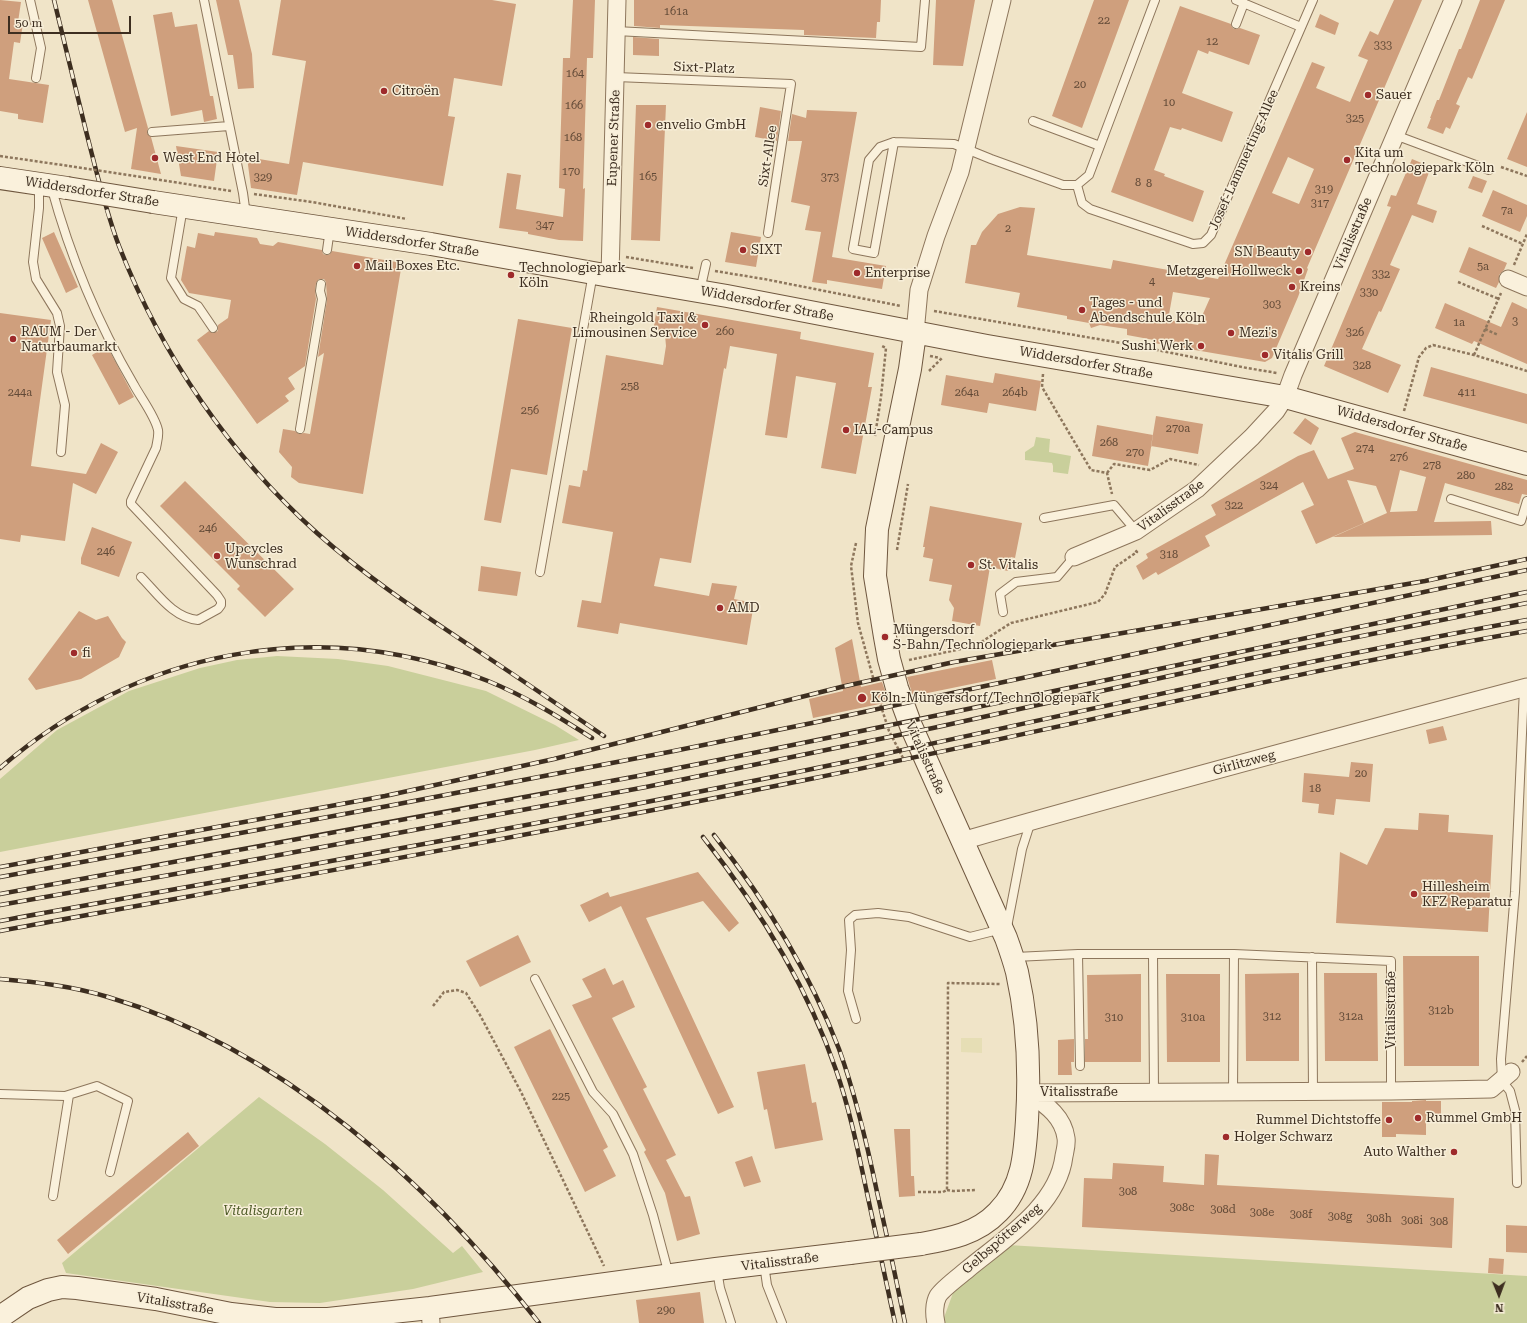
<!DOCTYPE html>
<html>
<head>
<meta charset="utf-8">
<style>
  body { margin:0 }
  #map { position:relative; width:1527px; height:1323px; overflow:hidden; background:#f0e4c8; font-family:"Roboto Serif",serif }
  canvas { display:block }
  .north { position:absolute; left:1479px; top:1275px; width:40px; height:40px; -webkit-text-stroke:3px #f7eed8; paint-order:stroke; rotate:179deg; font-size:11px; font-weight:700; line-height:16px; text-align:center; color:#3d2e20 }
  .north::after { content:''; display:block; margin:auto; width:14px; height:18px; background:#3d2e20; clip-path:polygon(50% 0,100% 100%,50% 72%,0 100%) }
  .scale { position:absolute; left:8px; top:16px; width:123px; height:18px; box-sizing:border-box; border:2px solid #3d2e20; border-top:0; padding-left:5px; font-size:12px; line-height:14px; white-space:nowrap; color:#3d2e20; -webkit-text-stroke:3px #f7eed8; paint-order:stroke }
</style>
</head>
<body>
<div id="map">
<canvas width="1527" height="1323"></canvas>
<div class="north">N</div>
<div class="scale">50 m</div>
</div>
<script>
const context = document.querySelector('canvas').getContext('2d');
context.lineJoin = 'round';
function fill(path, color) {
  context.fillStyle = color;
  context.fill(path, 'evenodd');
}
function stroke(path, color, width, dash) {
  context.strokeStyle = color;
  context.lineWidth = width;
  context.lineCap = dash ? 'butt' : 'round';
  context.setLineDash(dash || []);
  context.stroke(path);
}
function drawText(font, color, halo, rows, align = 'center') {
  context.font = font + ' "Roboto Serif",serif';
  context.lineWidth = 3;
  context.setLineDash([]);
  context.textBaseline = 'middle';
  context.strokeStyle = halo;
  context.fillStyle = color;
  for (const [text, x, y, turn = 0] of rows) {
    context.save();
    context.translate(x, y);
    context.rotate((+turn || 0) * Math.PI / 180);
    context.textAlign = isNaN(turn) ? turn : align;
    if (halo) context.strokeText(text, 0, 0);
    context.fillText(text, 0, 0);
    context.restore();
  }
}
fill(new Path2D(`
  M961,1038h21v15l-21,-1z`), '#e6deb5');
fill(new Path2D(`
  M1036,437l14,2 -1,13 22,4 -3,18 -15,-2v-6l-1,-3 -27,-3v-8l9,-6z
  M277,656l61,3 50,7 98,25 69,34 24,15 -44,10 -535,102v-73l57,-49 72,-39 71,-23 37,-8z
  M259,1097l66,47 58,46 70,63 9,-7 21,26 -70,17 -93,14 -50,-1 -204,-29 -4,-10z
  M1008,1245l519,31v47h-585l11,-30 27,-26z`), '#c9cf9b');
fill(new Path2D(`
  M0,0l21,2 -3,20 5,1 -3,20 -6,-1 -5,37 40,6 -6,38 -25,-4v-5l-18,-3z
  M88,0h24l36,128 -1,5 4,4 10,37 -30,-5 6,-41 -12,4z
  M216,0h23l13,54 2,34 -16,1 -5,-34h-5z
  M281,0h211l24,4 -14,82 -48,-8 -6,38 7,1 -12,69 -140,-24 -6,33 -46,-7 -4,-31 42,7 17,-103 -34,-6z
  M573,0h22l-2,58h-6l-4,131 2,-1 -2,53 -24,-1 -31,-6v-2l-29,-4 8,-55 14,2 -5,34 47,8 2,-28 -6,-1 4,-130h7z
  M634,0h247l-1,22h-3l-1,16 -72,-3v-5l-144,-5v3l-26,-2z
  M936,0h39l-12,66 -30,-1z
  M1094,0h35l-47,128 -30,-12z
  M1394,0h28l-115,268 1,1 -10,28 -26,61 -7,4 -111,-19v-3l-27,-5v-6l-27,-4 -9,3 -2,-5 -22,-4v-3l-50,-9 3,-14 -55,-10 6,-38h5l6,-13 16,-18 22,-7 15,1 -8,47 84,14 2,-9 105,19 94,-217 13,5 -9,21 34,14 18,-42 -10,-4 12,-25 8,4zM1288,157l26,12 -15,35 -27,-11zM1173,292l37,6 -12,27 -30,-5z
  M1480,0h25l-33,79 -4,-2 -12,27 4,2 -10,23 -4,-2 -3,7 -16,-6 4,-10h-1l7,-18h2l20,-51h2z
  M1180,6l51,18 1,3 2,2 6,-1 20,7 -11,30 -40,-14 -1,3 -10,-4 -16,43 51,19 -11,30 -40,-14 -1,2 -11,-3 -16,43 11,4 -1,2 40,15 -11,31 -82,-30z
  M172,12l3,15 22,-3 13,72h3l4,23 -13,3 -2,-12 -31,6 -18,-101z
  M1320,14l19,9 -4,12 -20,-8z
  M633,37l26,2v17l-26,-1z
  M636,105h30l-6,136 -29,-1z
  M760,107l21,4 -4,30 -22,-4z
  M807,110l50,2 -25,145 54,9 -4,23 -55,-9v4l-15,-2 9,-50 -16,-2 5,-24 -19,-4 11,-61h-14l4,-27 14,4z
  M1527,112v55l-20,-8z
  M176,146l42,6 -4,29 -33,-5z
  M1412,159l19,8 -14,37 20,7 -4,12 -21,-8 -22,50 10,4 -19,43 -2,-1 -17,38 39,16 -13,28 -64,-27 67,-159 -4,-1 4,-11 5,1z
  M1473,176l14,5 -5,12 -14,-5z
  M1493,190l34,15v11l-7,16 -38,-16z
  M54,232l24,55 -12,6 -24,-55z
  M215,232l42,6 3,6 13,2 5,-4 44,8 1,4 3,1h3l3,-4 70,12 -39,231 -64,-11 -8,-6 1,-10 -13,-15 4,-23 12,2 4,3 5,-1 6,1 14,-81 -6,4 9,-57 -1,-18 -2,-3h-5l-3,4 -1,8 1,8 -11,67 -17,12 7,11 -10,7 4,5 -32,23 -60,-84 12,-9 4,2 5,-2v-6l10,-7 3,-18 -42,-7 -8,-13 6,-34 8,2 3,-15 16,3z
  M731,232l30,5 -5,30 -31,-5z
  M1469,247l38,16 -3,7 -5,5v7l-3,6 -37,-16z
  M1512,302l15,7v55l-53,-23 -2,3 -37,-16 10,-25 56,24z
  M657,307l144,25 -1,7 74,14 -6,34h4l-16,87 -35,-6 15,-85 -40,-7 -9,62 -22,-3 12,-81 -47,-8 -4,23 -2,-1 -33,195 -31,-5 -6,28 55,10 3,-13 25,3 -3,13 20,4 -7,42 -127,-22 -2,11 -41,-7 5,-27 19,3 12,-71 -51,-9 7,-38 11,2 3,-17 4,1 19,-116 57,10 3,-19 -1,-11 -12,-3z
  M0,313l51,7 -20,146 55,8 15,-31 17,9 -22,42 -23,-11 -8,58 -44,-6 -1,7 -20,-3z
  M518,319l54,9 -25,147 -36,-6 -10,54 -17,-3z
  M107,346l27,51 -15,8 -27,-50z
  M1431,367l96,27v30l-104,-28z
  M995,373l46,8 -5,30 -47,-8 -2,10 -46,-8 5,-30 47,8z
  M1156,416l47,8 -5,30 -47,-8z
  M1305,418l14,10 -8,17 -18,-12z
  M1097,425l56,10 -5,31 -56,-10z
  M1355,432l172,48v15l-5,-1 -3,10 -74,-21 -11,39 57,-1 1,14 -159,2 54,-24 -11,-27 -29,-6 17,43 -48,21 -15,-33 13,-6 -11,-23 -98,54 5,10 -52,29 -2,-3 -13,8 -7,-14 12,-8 -2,-4 70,-39 -5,-10 87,-49 16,-6 14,29 26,-10 -13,-31zM1400,470l26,7 -9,34 -27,1z
  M185,481l109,108 -29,28 -28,-28 3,-3 -80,-80z
  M930,506l92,17 -7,35 -4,-1 -3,14 -18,-4 -10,59 -28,-5 2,-13 -5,-8 3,-15 -23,-4 4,-22 -10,-2 2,-10h-2z
  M92,527l40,15 -13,35 -38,-13v-6z
  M481,566l40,6 -4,24 -39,-5z
  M79,611l17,9 12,-4 14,22 4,4 -7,15 -38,22 -45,11 -8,-11z
  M852,639l9,48 21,-5 7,20 -76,16 -4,-19 34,-8 -8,-43z
  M992,660l4,19 -83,17 -6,-19z
  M1443,726l4,14 -18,4 -3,-14z
  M1351,762l22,2 -3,38 -34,-3 -2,16 -16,-2 1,-9 -17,-2 2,-29 45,4z
  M1419,813l30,2 -1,17 45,3 -5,97 -152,-9 4,-71 27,13 18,-37 33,2z
  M698,872l41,51 -10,9 -26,-31 -57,17 88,189 -16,7 -97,-208 -32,16 -9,-17 28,-13 2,5z
  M518,935l13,27 -51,25 -14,-26z
  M1403,956h76v110h-75z
  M605,968l8,17 10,-5 12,27 -23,11 35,69 -4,2 33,66 -10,5 19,37 5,-1 10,38 -23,7 -12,-48 -21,-41 2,-2 -74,-145 20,-8 -10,-18z
  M1299,973v88h-53l-1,-87z
  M1324,973h53l1,88h-53z
  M1141,974v88h-56v-23h3l-1,-64z
  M1166,974h54v88h-53z
  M550,1029l58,118 -5,3 13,26 -31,16 -71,-145z
  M1074,1039v23h-3l1,13h-14v-35z
  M805,1064l7,39 4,-1 7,38 -48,9 -8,-40 -3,1 -7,-38z
  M1426,1100v1h15v15h-15v19l-30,-1v3h-14v-35h30v-1z
  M894,1129h16l1,47h3l1,20 -16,1z
  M188,1132l11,14 -131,108 -11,-14z
  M1205,1154l14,1 -2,30 237,13 -2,50 -370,-21 2,-49 28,1 1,-16 51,3 -1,16 41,3z
  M752,1156l9,26 -17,5 -9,-25z
  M1506,1225l21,1v27l-21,-1z
  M1489,1258l15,1 -1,15 -15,-1z
  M700,1292l4,31h-65l-3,-23z`), '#cf9f7d');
const lane = new Path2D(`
  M30,0l11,48 -5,30
  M204,0l39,193 3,22
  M1236,0l65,27
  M1236,24l8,-21
  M616,31l305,16 4,-47
  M616,77l175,7 -23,149
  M1033,121l67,25
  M152,132l77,-6
  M1395,135l94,35
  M894,142l-20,111 -21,-4 16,-89 11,-13 14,-5 60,2 37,15 72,26h14l12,-10 66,-175
  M39,185v23l-6,54 3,17 21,34 3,13 -3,46 8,33 -4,47
  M1077,185l5,18 8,6 103,35 10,-1 8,-8 102,-235
  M51,186c19,70 46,136 83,199 7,13 21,31 24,45 1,6 -1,12 -2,18l-25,53v3l86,91 4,6v4l-3,4 -20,11c-25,-2 -41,-27 -57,-43
  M183,207l-12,71 13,21 14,7 15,22
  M327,250l3,-21
  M700,291l6,-27
  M300,429l22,-130 -2,-8 1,-7
  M1451,499l70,22 6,-20
  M1044,518l70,-13 22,26
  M540,572l53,-299
  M1003,612l-3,-18 16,-12 41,-5 17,-20
  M1007,927l15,-78 9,-28
  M1153,954l1,138
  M1015,957l63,-3
  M1312,957l1,134
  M535,979l58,113 20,22 20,40 20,61 16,60
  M856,1019l-8,-28 3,-41 -2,-30 6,-5 23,-2 31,4 61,20 32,-8
  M1080,1066l-2,-112h156l157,7v130
  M1233,1092l1,-138
  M0,1094l65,2 32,-10 31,15 -18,71
  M1517,1183l-2,-73 -5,-19 -8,-10 -1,-22 14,-167 9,-204
  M53,1196l16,-101
  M764,1264l3,21 15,38
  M717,1270l3,18 11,35`);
const street = new Path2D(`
  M610,276l7,-276
  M1508,279l19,8
  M915,333l4,-43 17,-54 24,-64 42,-172
  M1074,557l62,-26 61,-42 55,-52 24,-26 9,-14 8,-22 160,-375
  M962,841c188,-54 376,-104 565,-154
  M1029,1093l362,-2 100,-2 20,-17
  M430,1308l1,15
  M936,1323c-2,-8 -2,-20 2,-27 4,-7 23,-21 30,-27 35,-29 90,-63 96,-113 1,-5 3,-12 2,-18 -3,-22 -20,-33 -37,-45`);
const secondary = new Path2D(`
  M0,178l67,10
  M153,202l278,42 179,32 117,20 260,50 298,51 242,67
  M915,333l-5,36 -33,160 -2,47 10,61 4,22 8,29 14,38 95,212c4,11 8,23 11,34 11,49 13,99 10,148 -2,34 -4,67 -29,92 -21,22 -49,27 -77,32
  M0,1317l28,-19 20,-8 14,-3 15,1 79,11 75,15 44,5h53l102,-11 286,-39 134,-16`);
stroke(lane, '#8d765c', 10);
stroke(street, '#8d765c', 19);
stroke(secondary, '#6f573f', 24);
stroke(new Path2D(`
  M0,156l69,10
  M1501,167l26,9
  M154,179l77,12
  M254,194l58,8 95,17
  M1482,226l41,18
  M626,257l67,11
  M1514,265l13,-31
  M715,271l49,8 137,27
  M1458,282l41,17
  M934,311l193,33 120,24 30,5
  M1485,329l13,6
  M1474,355l27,-62
  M930,356l10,2
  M929,371l13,-13
  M1043,374l-1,13 49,83 16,3 5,21
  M1404,411l15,-54 7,-9 7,-3 41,10 53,16
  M875,436l6,-39 5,-49 -4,-2
  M1107,473l7,-9 36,6 20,-11 29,6
  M856,543l-5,23 7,57 16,58
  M897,550l11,-66
  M909,660l66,-14 36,-23 87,-21 7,-8 10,-27 22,-15 -2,-2
  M879,700l10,31 14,27
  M433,1006l11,-14 13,-2 9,3 14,22 41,77 83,174
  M1522,1062l5,-6
  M947,1190l6,1 22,-1
  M918,1192h25l4,-2 1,-207 52,1`), '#8d765c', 2.5, [3, 2]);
stroke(lane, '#faf1dc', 8);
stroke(street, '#faf1dc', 17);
stroke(secondary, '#faf1dc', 22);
const rail = new Path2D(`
  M54,0c11,44 21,87 32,131 10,39 19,78 33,115 43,110 111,209 198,287 48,43 101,78 155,114 44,29 88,59 132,89
  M0,768c137,-118 318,-154 488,-87 37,15 71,36 104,57
  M714,835c51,65 95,136 125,214 17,47 28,95 38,143 10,44 19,87 28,131
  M703,837c55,70 104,148 133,233 14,40 22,81 31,123 9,43 19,87 28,130
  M0,867l385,-71 169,-37 287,-72 113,-25 471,-81 102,-22
  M0,877l388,-71 281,-54 148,-30 710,-152
  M0,894c213,-39 426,-77 638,-118 297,-58 593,-123 889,-184
  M0,905l209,-37 437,-81 287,-59 314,-69 280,-56
  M0,921c295,-54 591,-105 884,-167 214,-46 427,-95 643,-134
  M0,931c272,-50 544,-98 815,-153 237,-48 473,-105 712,-147
  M0,979c36,3 72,7 108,18 173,51 322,186 431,326`);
stroke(rail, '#3d2e20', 4.5);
stroke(rail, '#f7eed8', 3, [9]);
const secondaryBridge = new Path2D(`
  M67,188l86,14
  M850,1253l71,-9`);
stroke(secondaryBridge, '#6f573f', 24, []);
stroke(new Path2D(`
  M69,166l85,13`), '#8d765c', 2.5, [3, 2]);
stroke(secondaryBridge, '#faf1dc', 22);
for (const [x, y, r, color] of [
  [384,91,4,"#9e2a2b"],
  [1368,95,4,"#9e2a2b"],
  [648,125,4,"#9e2a2b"],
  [155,158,4,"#9e2a2b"],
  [1347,160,4,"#9e2a2b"],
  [743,250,4,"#9e2a2b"],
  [1308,252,4,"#9e2a2b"],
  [357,266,4,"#9e2a2b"],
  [1299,271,4,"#9e2a2b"],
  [857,273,4,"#9e2a2b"],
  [511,275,4,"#9e2a2b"],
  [1292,287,4,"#9e2a2b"],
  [1082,310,4,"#9e2a2b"],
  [705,325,4,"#9e2a2b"],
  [1231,333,4,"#9e2a2b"],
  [13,339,4,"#9e2a2b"],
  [1201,346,4,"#9e2a2b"],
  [1265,355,4,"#9e2a2b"],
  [846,430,4,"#9e2a2b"],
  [217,556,4,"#9e2a2b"],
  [971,565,4,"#9e2a2b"],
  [720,608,4,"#9e2a2b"],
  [885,637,4,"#9e2a2b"],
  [74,653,4,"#9e2a2b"],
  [862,698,5,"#9e2a2b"],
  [1414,894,4,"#9e2a2b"],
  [1418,1118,4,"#9e2a2b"],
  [1389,1120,4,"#9e2a2b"],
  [1226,1137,4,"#9e2a2b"],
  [1454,1152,4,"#9e2a2b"]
]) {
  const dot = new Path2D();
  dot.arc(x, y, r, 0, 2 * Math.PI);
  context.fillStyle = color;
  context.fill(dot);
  stroke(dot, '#f7eed8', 1.5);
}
drawText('11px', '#624a37', null, [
  ["161a",676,12],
  ["22",1104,21],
  ["12",1212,42],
  ["333",1383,46],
  ["164",575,74],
  ["20",1080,85],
  ["10",1169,103],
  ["166",574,106],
  ["325",1355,119],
  ["168",573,138],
  ["170",571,172],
  ["165",648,177],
  ["329",263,178],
  ["373",830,178],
  ["8",1138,183],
  ["8",1149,184],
  ["319",1324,190],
  ["317",1320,204],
  ["7a",1507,211],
  ["347",545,226],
  ["2",1008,229],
  ["5a",1483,267],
  ["332",1381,275],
  ["4",1152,282],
  ["330",1369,293],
  ["303",1272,305],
  ["3",1515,322],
  ["1a",1459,323],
  ["260",725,332],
  ["326",1355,333],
  ["328",1362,366],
  ["258",630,387],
  ["244a",20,393],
  ["264a",967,393],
  ["264b",1015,393],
  ["411",1467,393],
  ["256",530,411],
  ["270a",1178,429],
  ["268",1109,443],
  ["274",1365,449],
  ["270",1135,453],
  ["276",1399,458],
  ["278",1432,466],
  ["280",1466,476],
  ["324",1269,486],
  ["282",1504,487],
  ["322",1234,506],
  ["246",208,529],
  ["246",106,552],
  ["318",1169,555],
  ["20",1361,774],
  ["18",1315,789],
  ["312b",1441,1011],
  ["312",1272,1017],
  ["312a",1351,1017],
  ["310",1114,1018],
  ["310a",1193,1018],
  ["225",561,1097],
  ["308",1128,1192],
  ["308c",1182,1208],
  ["308d",1223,1210],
  ["308e",1262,1213],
  ["308f",1301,1215],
  ["308g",1340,1217],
  ["308h",1379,1219],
  ["308i",1412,1221],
  ["308",1439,1222],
  ["290",666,1311]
]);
drawText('13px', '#3d2e20', '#f7eed8', [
  ["Sixt-Platz",704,68,2],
  ["Eupener Straße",614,138,-88],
  ["Sixt-Allee",768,156,-81],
  ["Josef-Lammerting-Allee",1244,160,-66],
  ["Widdersdorfer Straße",92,192,9],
  ["Vitalisstraße",1353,234,-67],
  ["Widdersdorfer Straße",412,242,9],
  ["Widdersdorfer Straße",767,304,11],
  ["Widdersdorfer Straße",1086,363,10],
  ["Widdersdorfer Straße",1402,429,16],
  ["Vitalisstraße",1171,506,-36],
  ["Vitalisstraße",925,758,66],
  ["Girlitzweg",1244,763,-15],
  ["Vitalisstraße",1391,1010,-90],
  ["Vitalisstraße",1079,1092],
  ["Gelbspötterweg",1002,1239,-41],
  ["Vitalisstraße",780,1262,-7],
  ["Vitalisstraße",175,1304,10]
]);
drawText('13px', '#3d2e20', '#f7eed8', [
  ["Citroën",392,91],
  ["Sauer",1376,95],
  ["envelio GmbH",656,125],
  ["Kita um",1355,153],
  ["Technologiepark Köln",1355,168],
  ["West End Hotel",163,158],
  ["SIXT",751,250],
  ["SN Beauty",1300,252,"right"],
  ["Mail Boxes Etc.",365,266],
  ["Technologiepark",519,268],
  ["Köln",519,283],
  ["Metzgerei Hollweck",1291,271,"right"],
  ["Enterprise",865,273],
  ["Kreins",1300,287],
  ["Tages - und",1090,303],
  ["Abendschule Köln",1090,318],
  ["Rheingold Taxi &",697,318,"right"],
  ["Limousinen Service",697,333,"right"],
  ["RAUM - Der",21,332],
  ["Naturbaumarkt",21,347],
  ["Mezi's",1239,333],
  ["Sushi Werk",1193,346,"right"],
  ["Vitalis Grill",1273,355],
  ["IAL-Campus",854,430],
  ["Upcycles",225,549],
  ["Wunschrad",225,564],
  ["St. Vitalis",979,565],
  ["AMD",728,608],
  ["Müngersdorf",893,630],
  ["S-Bahn/Technologiepark",893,645],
  ["fi",82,653],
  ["Köln-Müngersdorf/Technologiepark",871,698],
  ["Hillesheim",1422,887],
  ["KFZ Reparatur",1422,902],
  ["Rummel GmbH",1426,1118],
  ["Rummel Dichtstoffe",1381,1120,"right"],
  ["Holger Schwarz",1234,1137],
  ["Auto Walther",1446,1152,"right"]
], 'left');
drawText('italic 13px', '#4d5a26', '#f7eed8', [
  ["Vitalisgarten",263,1211]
]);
</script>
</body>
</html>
